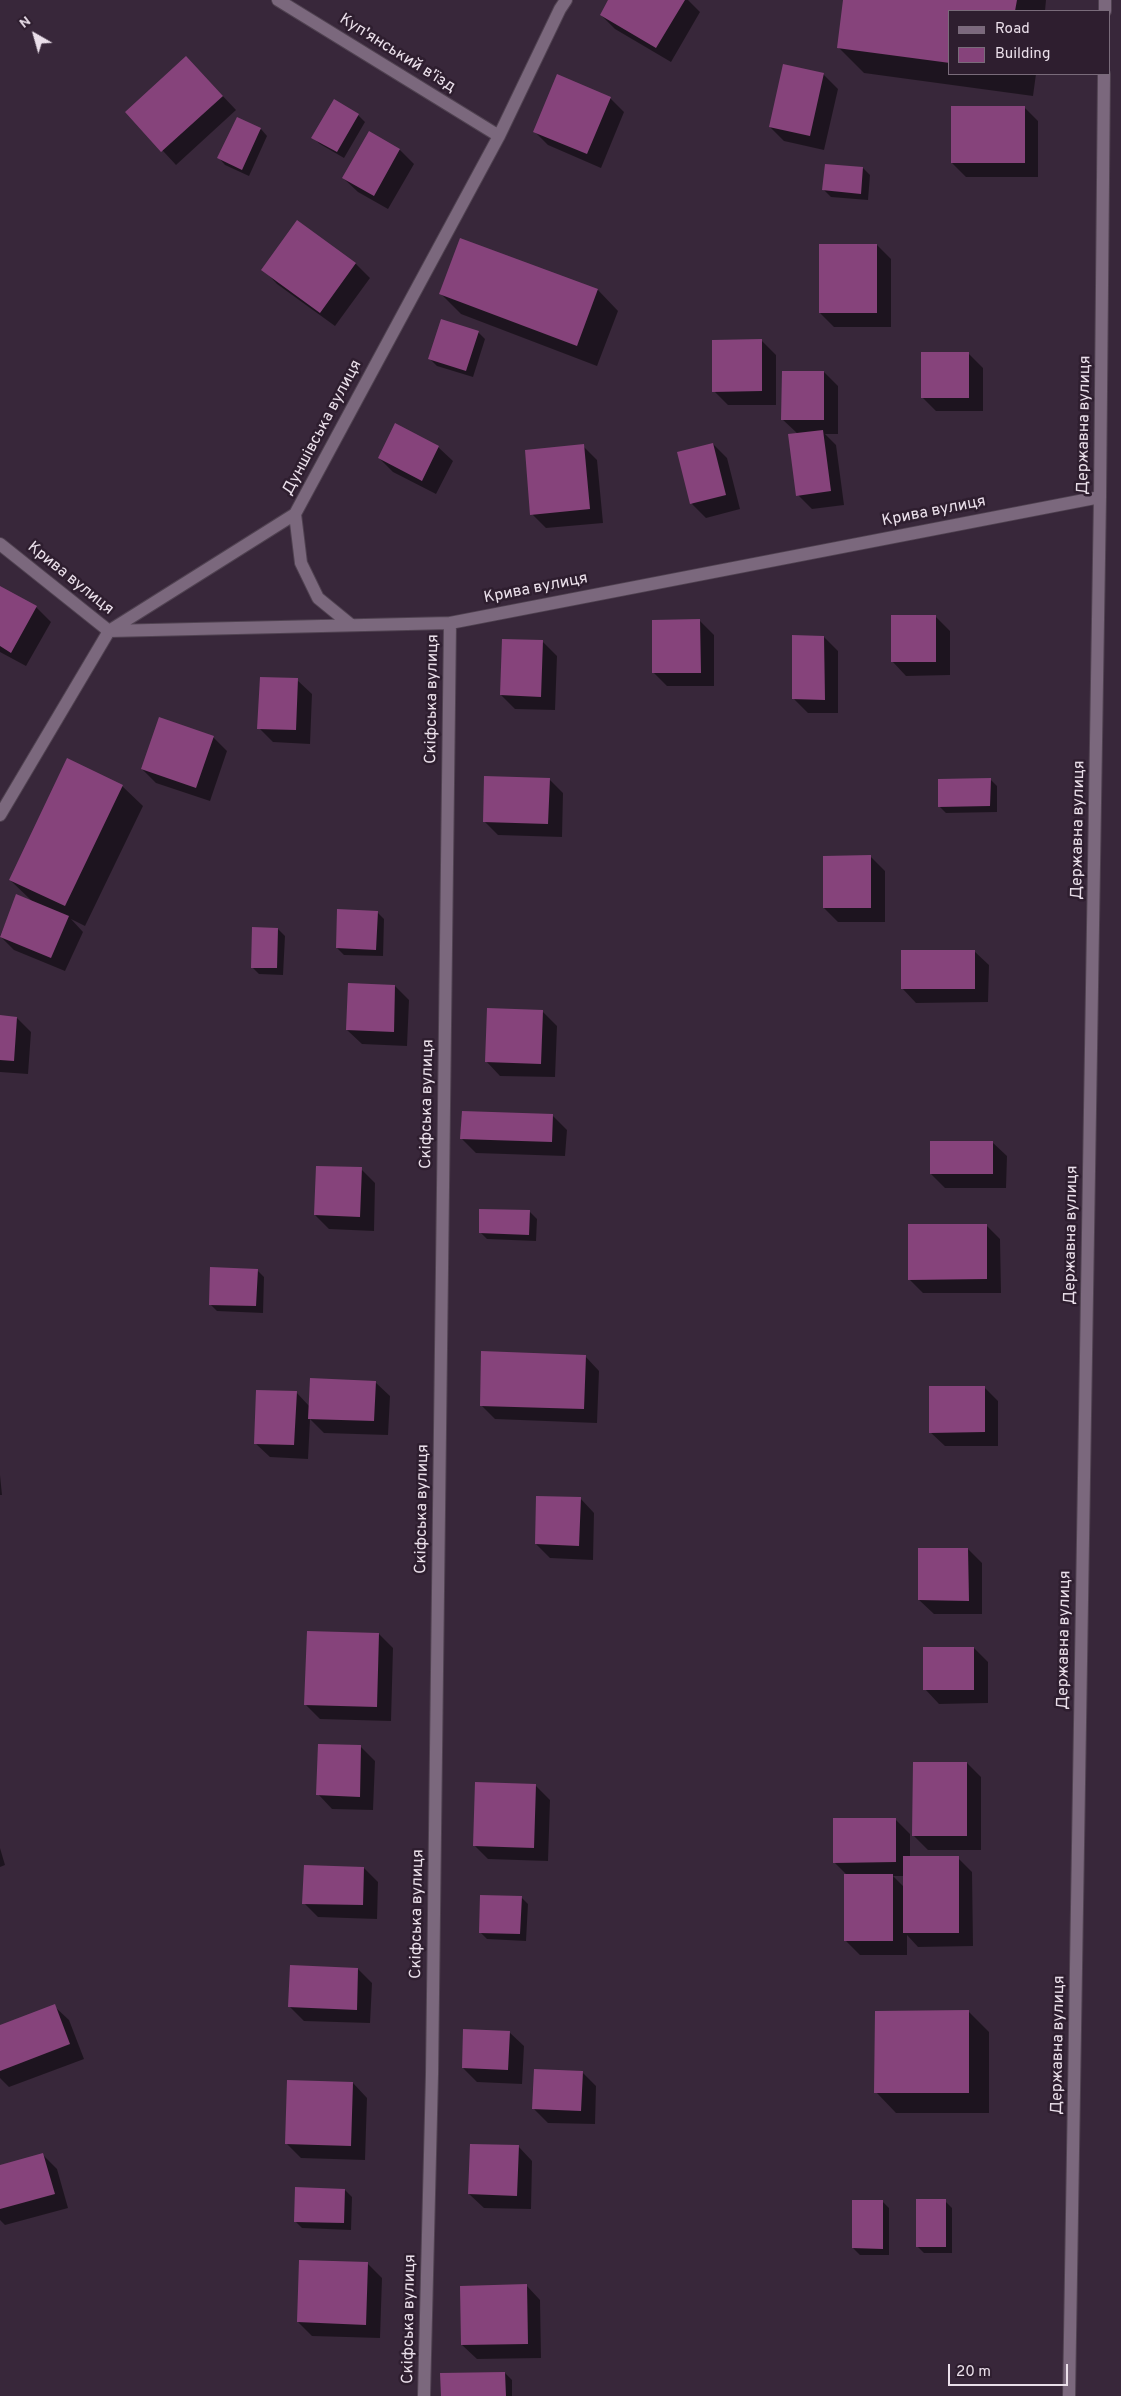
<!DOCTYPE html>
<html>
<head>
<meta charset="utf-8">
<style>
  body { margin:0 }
  #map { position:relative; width:1121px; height:2396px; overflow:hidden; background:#38273a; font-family:Overpass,sans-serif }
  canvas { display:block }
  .legend { position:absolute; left:948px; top:10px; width:162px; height:65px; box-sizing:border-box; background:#2e1e2f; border:1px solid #796b7a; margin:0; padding:6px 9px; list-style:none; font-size:15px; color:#eadfea }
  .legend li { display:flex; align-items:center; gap:10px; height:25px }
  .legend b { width:25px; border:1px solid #796b7a }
  .north { position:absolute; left:10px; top:10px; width:50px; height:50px; -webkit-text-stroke:4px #2e1e2f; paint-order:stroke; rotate:322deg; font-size:14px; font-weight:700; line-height:20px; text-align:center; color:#eadfea }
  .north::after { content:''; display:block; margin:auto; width:18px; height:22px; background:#eadfea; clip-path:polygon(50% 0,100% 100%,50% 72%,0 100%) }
  .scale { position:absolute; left:948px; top:2364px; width:120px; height:22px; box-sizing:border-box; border:2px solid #eadfea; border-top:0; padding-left:6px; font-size:15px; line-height:18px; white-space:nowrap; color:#eadfea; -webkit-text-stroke:4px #2e1e2f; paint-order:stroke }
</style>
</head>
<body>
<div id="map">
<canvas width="1121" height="2396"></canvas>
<ul class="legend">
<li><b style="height:6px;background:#7b687d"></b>Road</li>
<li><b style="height:14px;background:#86437b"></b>Building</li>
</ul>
<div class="north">N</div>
<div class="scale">20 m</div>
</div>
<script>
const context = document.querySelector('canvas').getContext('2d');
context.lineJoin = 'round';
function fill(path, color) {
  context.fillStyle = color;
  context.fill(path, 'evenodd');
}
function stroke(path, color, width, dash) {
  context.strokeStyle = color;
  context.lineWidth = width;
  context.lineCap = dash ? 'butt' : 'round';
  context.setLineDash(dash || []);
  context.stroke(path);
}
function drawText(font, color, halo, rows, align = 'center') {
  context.font = font + ' Overpass,sans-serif';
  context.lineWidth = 5;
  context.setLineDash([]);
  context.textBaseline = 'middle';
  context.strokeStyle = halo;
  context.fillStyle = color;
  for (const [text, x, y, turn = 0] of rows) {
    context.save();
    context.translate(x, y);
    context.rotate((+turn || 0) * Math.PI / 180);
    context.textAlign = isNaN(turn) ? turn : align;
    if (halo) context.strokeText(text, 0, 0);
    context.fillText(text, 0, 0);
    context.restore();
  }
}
fill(new Path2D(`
  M610,0h78l12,12 -29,50 -56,-33 -14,-14z
  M844,0h202l-1,11h-95v63h86l-3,22 -169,-23 -26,-26z
  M186,57l50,53 -60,55 -49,-53z
  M823,74l15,15 -14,61 -40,-9 -14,-14z
  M610,98l14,14 -23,56 -53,-23 -14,-14z
  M1024,107l14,14v56h-72l-14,-14z
  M358,115l7,7 -21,36 -24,-14 -7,-6z
  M261,129l6,7 -18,40 -24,-11 -6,-7z
  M369,132l31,18 14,14 -26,45 -30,-17 -15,-14z
  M863,168l7,7 -2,25 -37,-3 -7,-7z
  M298,222l58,42 14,14 -35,48 -58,-42 -14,-15z
  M461,239l137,51 20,21 -21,55 -136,-52 -21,-21z
  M877,245l14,14v68h-57l-14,-14z
  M478,332l7,7 -12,38 -36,-11 -7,-7z
  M762,341l14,14v50h-48l-14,-14z
  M969,354l14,14v43h-47l-14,-14z
  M824,372l14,14v48h-13l11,11 8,60 -32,4 -14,-14v-61l-16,-15z
  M713,444l14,14 13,51 -34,9 -14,-14z
  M583,446l14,14 6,63 -57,5 -14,-14z
  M438,447l15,14 -17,33 -43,-22 -14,-14z
  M0,587l36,20 15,15 -25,44 -26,-14z
  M935,616l15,15v44l-44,1 -14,-15z
  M700,621l14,14v51h-47l-14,-14z
  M824,637l14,14v62h-30l-14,-14z
  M543,642l14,14 -2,54 -40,-1 -14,-14z
  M297,680l15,14 -2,50 -37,-2 -14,-14z
  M213,737l14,14 -17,50 -54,-18 -14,-14z
  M549,779l14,14 -1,44 -64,-2 -14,-14z
  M990,779l7,7v26l-51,1 -7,-7z
  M122,786l21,20 -58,120 -14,-7 12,13 -18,39 -51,-21 -14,-14 17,-40 16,6 -23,-22z
  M871,857l14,14v51h-47l-14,-14z
  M377,912l7,7 -1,37 -39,-1 -7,-7z
  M278,929l7,7 -2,39 -24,-1 -7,-7z
  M974,951l15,14 -1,37 -72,1 -14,-15z
  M395,986l14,14 -2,46 -45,-2 -15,-14z
  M543,1012l14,14 -2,51 -55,-1 -14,-15z
  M0,1017l17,1 14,14 -3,42 -28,-2z
  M552,1115l15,15 -2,26 -89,-3 -14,-14z
  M992,1142l15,14 -1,32h-61l-14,-14z
  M361,1169l14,14 -1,48 -45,-2 -14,-14z
  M530,1212l7,7 -1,22 -49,-2 -7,-7z
  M986,1225l14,14 1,54h-78l-14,-14z
  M257,1270l7,7 -1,36 -46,-2 -7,-7z
  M585,1356l14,15 -2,52 -102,-4 -14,-14z
  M375,1382l15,14 -2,39 -64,-2 -14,-14 -2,40 -38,-2 -15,-14 41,-51 14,15z
  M984,1387l14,14v45h-53l-15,-14z
  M0,1475l2,20h-2z
  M580,1498l14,15 -1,47 -43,-2 -14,-14z
  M968,1549l14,14v51h-48l-15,-14z
  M379,1634l14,14 -2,73 -71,-2 -15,-15z
  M974,1648l14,14v41l-49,1 -14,-15z
  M361,1747l14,14 -2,49 -41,-1 -14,-15z
  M967,1763l14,14v73h-53l-14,-14z
  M536,1786l14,14 -2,61 -60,-2 -14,-14z
  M896,1820l14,14v24h48l14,14 1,74 -55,1 -11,-12v20h-47l-14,-14v-67l-12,-12zM893,1876h11v11z
  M0,1848l5,17 -5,2z
  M364,1868l14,14 -1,37 -59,-2 -14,-14z
  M521,1897l7,7 -2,37 -39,-2 -7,-7z
  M358,1969l14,14 -2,40 -66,-2 -14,-14z
  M54,2006l15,14 15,39 -75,28 -9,-9v-51z
  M968,2011l21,21v81h-93l-20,-21z
  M509,2032l15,14 -2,38 -45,-2 -14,-14z
  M582,2072l14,14 -1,38 -47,-1 -14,-14z
  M353,2083l14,15 -2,62 -64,-2 -15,-15z
  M518,2146l14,15 -1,48 -47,-1 -15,-14z
  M43,2155l14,14 11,39 -63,17 -5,-5v-53z
  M345,2190l7,7 -1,33 -49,-2 -7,-7z
  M882,2201l7,7v47h-29l-7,-7z
  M945,2201l7,7v45h-28l-7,-7z
  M367,2263l15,15 -2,60 -68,-2 -14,-14z
  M526,2285l14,15 1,58 -64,1 -15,-14z
  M505,2373l7,7v16h-70z`), '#0007');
fill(new Path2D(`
  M608,0h77l-29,48 -56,-33z
  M843,0h174l-2,11h-65v52l-113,-15z
  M186,56l37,40 -62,56 -36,-40z
  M783,64l41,9 -14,63 -41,-9z
  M557,74l54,23 -24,57 -54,-22z
  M334,99l25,15 -22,38 -26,-14z
  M951,106h74v57h-74z
  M237,117l24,11 -19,42 -25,-12z
  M369,131l31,18 -26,47 -32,-18z
  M825,164l38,3 -2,27 -39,-4z
  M297,220l59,43 -36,50 -59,-43z
  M460,238l138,51 -21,57 -138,-52z
  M819,244h58v69h-58z
  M441,319l38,12 -13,40 -38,-12z
  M762,339v52l-50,1v-52z
  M921,352h48v46h-48z
  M782,371h42v49h-43z
  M395,423l44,23 -17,35 -44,-23z
  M823,430l8,61 -35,5 -8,-62z
  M713,443l13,52 -36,9 -13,-52z
  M584,444l6,65 -60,6 -5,-65z
  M0,586l37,20 -26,47 -11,-7z
  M891,615h45v47h-45z
  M700,619l1,54h-49v-53z
  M792,635l32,1 1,64 -33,-1z
  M502,639l41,1 -2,57 -41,-2z
  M260,677l38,1 -2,52 -39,-1z
  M159,717l55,19 -18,52 -55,-19z
  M67,758l56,27 -58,121 -56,-26z
  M484,776l66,2 -2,46 -65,-2z
  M991,778l-1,28 -52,1v-28z
  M871,855v53h-48v-52z
  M16,894l53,22 -18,42 -51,-21z
  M337,909l41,2 -2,39 -40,-2z
  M252,927l26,1 -1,40h-26z
  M901,950h74v39h-74z
  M348,983l47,2 -1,47 -48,-2z
  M487,1008l56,2 -2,54 -56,-2z
  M0,1015l17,2 -3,44 -14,-1z
  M462,1111l91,3 -1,28 -92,-3z
  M930,1141h63v33h-63z
  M316,1166l46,1 -2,50 -46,-2z
  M479,1209l51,1 -1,25 -50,-2z
  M908,1224h79v55l-79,1z
  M210,1267l48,2 -2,37 -47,-1z
  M481,1351l105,4 -2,54 -104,-3z
  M310,1378l66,3 -2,40 -66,-2z
  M929,1386h56v46l-56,1z
  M256,1390l41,1 -3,54 -40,-1z
  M536,1496l45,1 -2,49 -44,-2z
  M918,1548h50l1,53 -51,-1z
  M307,1631l72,2 -2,74 -73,-2z
  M923,1647h51v43h-51z
  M318,1744l43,1 -1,52 -44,-2z
  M913,1762h54v74h-55z
  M475,1782l61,2 -2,64 -61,-2z
  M833,1818h63v44l-63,1z
  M903,1856h56v77h-56z
  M304,1865l60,2 -1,38 -61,-1z
  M844,1874h49v67h-49z
  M480,1895l42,1 -2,38 -41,-1z
  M290,1965l68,3 -1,42 -69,-3z
  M55,2004l15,40 -70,27v-46z
  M969,2010v83h-95l1,-82z
  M463,2029l47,2 -2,39 -46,-2z
  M534,2069l49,2 -2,40 -49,-2z
  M287,2080l66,2 -2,64 -66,-2z
  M470,2144l49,1 -2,51 -49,-2z
  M43,2153l12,41 -55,15v-44z
  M295,2187l50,2 -1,34 -50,-1z
  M916,2199h30v48h-30z
  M852,2200h31v49l-31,-1z
  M299,2260l69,2 -2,63 -69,-3z
  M527,2284l1,60 -67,1 -1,-59z
  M505,2372l1,24h-65l-1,-23z`), '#86437b');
const street = new Path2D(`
  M278,0l221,136
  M1105,11v-11
  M295,514l6,49 17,35 33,27
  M0,544l109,87 341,-8 650,-126
  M0,815l109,-184 186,-117 204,-378 61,-127 6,-9
  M424,2396l8,-322 18,-1451
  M1069,2396l31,-1899 4,-423`);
stroke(street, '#504251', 14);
stroke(street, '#7b687d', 12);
drawText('16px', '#eadfea', '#2e1e2f', [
  ["Куп'янський в'їзд",397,54,32],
  ["Державна вулиця",1085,425,-89],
  ["Дуншівська вулиця",323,428,-62],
  ["Крива вулиця",934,512,-11],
  ["Крива вулиця",70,579,39],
  ["Крива вулиця",536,589,-11],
  ["Скіфська вулиця",433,699,-89],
  ["Державна вулиця",1079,830,-89],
  ["Скіфська вулиця",428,1104,-89],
  ["Державна вулиця",1072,1235,-89],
  ["Скіфська вулиця",423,1509,-89],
  ["Державна вулиця",1065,1640,-89],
  ["Скіфська вулиця",418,1914,-89],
  ["Державна вулиця",1059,2045,-89],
  ["Скіфська вулиця",410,2319,-89]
]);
</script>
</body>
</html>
